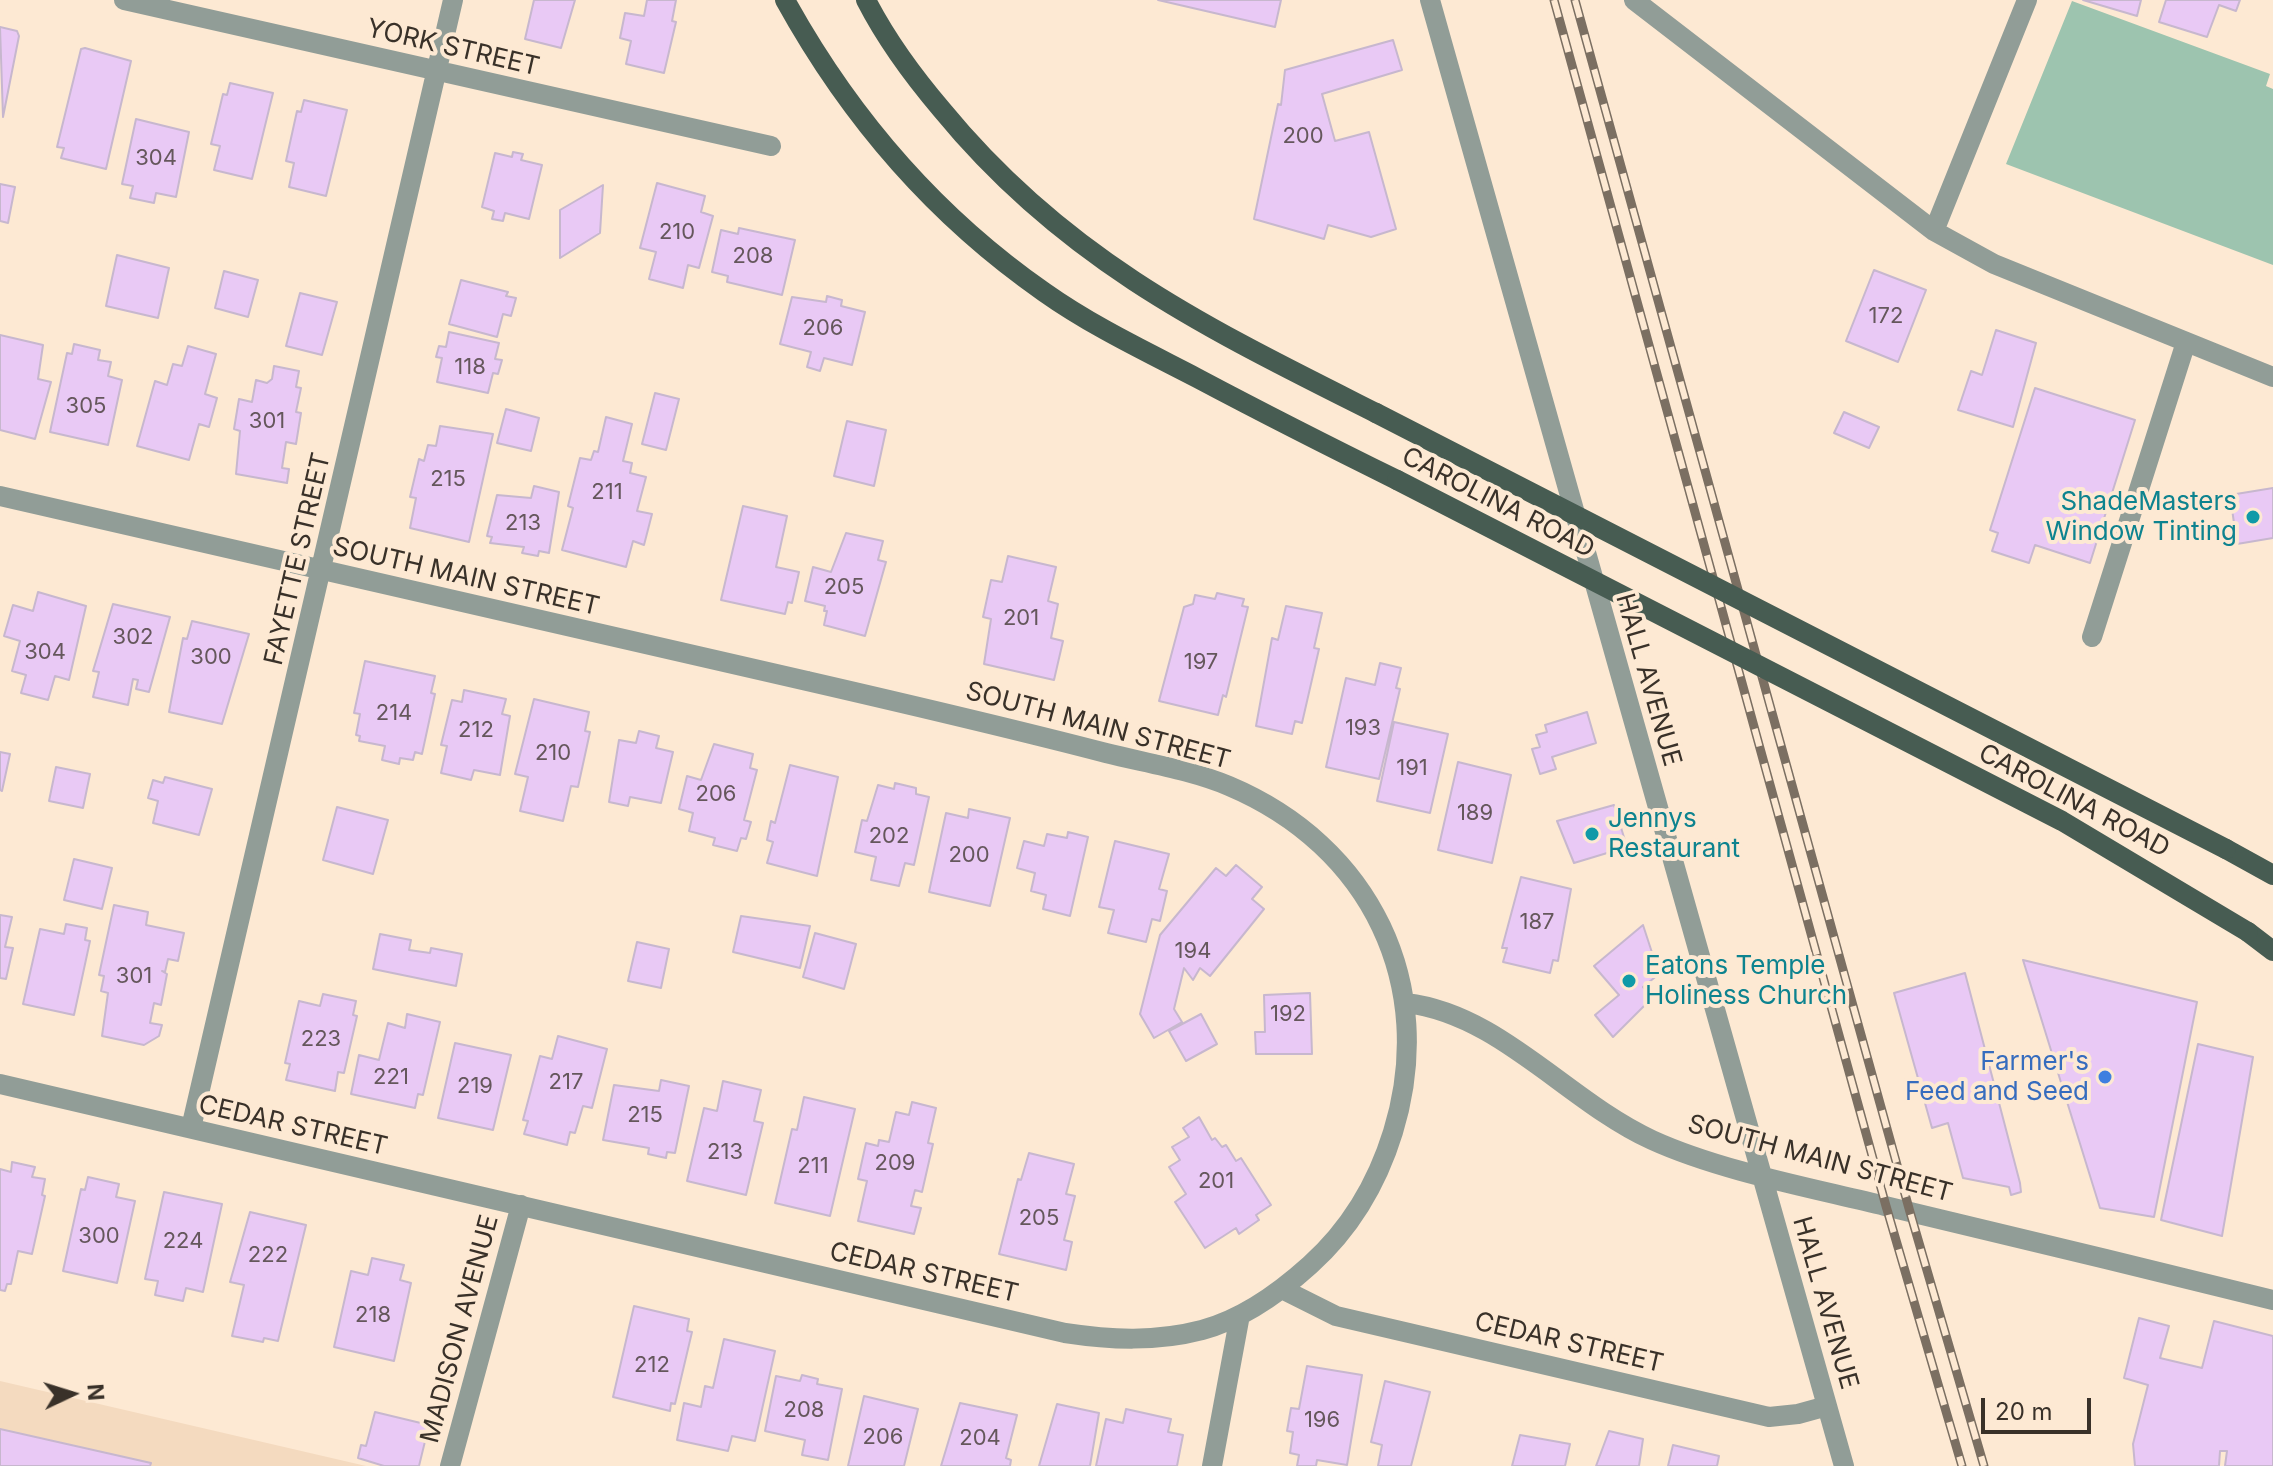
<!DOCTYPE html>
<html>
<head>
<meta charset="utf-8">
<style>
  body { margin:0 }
  #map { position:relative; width:2273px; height:1466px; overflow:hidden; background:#fde9d3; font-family:Inter,sans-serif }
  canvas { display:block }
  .north { position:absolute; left:32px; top:1354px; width:80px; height:80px; -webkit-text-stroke:6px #fde9d3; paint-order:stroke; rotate:86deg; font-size:22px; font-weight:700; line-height:32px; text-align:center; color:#393129 }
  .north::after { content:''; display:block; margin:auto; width:28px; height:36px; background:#393129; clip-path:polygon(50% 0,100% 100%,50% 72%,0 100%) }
  .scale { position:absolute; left:1981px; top:1398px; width:110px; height:36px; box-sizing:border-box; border:4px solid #393129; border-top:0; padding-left:10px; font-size:24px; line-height:28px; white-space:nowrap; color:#393129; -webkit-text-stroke:6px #fde9d3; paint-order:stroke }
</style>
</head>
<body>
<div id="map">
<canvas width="2273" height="1466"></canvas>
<div class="north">N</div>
<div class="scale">20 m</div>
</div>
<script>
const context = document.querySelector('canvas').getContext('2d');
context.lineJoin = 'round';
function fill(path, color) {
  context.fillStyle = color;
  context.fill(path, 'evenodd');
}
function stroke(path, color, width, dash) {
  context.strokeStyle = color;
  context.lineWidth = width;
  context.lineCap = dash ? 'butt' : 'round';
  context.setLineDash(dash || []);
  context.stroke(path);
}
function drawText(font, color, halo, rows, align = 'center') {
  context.font = font + ' Inter,sans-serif';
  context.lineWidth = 8;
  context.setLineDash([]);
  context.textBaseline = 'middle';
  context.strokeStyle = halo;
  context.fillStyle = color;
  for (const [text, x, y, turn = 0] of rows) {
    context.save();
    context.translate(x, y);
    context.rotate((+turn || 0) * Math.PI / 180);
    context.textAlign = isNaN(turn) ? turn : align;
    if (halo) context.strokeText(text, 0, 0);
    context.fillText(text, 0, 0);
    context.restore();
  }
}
fill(new Path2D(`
  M0,1381l366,85h-366z`), '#f4dabf');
fill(new Path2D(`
  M2072,1l198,73 -4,12 7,3v176l-267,-101z`), '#9dc4af');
const building = new Path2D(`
  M534,0h41l-14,48 -36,-9z
  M647,0h29l-4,21 4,1 -12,51 -38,-9 5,-23 -11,-3 5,-25 19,3z
  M1158,0h123l-6,27z
  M2083,0h58l-4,16z
  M2166,0h74l-4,11 -17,-6 -12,32 -48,-15z
  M0,27l17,4 2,5 -16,81z
  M1393,40l9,30 -80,24 13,47 34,-9 27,97 -25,8 -43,-12 -4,14 -70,-20 24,-115 3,1 4,-35z
  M85,48l46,13 -25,108 -45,-11 3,-10 -7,-1 24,-98z
  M230,83l43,10 -21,86 -38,-9 6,-24 -9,-2 12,-50 4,1z
  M304,100l43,10 -21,86 -37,-9 5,-24 -8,-2 11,-50 4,1z
  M136,119l53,13 -13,65 -20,-4 -2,10 -24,-5 3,-12 -11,-2z
  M513,152l10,2 -2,6 21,5 -13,54 -24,-6 -2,8 -11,-2 2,-8 -12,-4 13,-54 17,4z
  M657,183l48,13 -4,16 12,4 -14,52 -11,-3 -5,23 -34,-9 7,-27 -16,-4z
  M0,184l15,3 -7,36 -8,-2z
  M603,185l-3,48 -40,25v-48z
  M739,228l56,12 -13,55 -55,-13 1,-6 -16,-4 9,-42 17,4z
  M117,255l52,13 -11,50 -52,-12z
  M1874,270l52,20 -28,72 -52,-21z
  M224,271l34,9 -10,37 -33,-9z
  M461,280l47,12 -2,4 10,2 -5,18 -8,-2 -6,23 -48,-13z
  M300,293l37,9 -15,53 -36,-9z
  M827,296l15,4 -1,6 24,6 -13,53 -28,-7 -4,13 -13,-4 4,-15 -31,-8 12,-47 34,5z
  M1996,330l40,13 -23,84 -55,-17 13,-39 11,4z
  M449,332l50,11 -4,16 7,1 -4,14 -5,-1 -5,20 -51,-11 5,-24 -6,-1 3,-11 7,1z
  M0,335l43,10 -5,34 13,3 -16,57 -35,-9z
  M74,344l26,6 -2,10 13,2 -3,14 14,4 -14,65 -58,-13 17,-79 5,1z
  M188,346l28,8 -11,40 12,4 -8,29 -10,-3 -10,36 -52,-14 18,-65 12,4 6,-21 9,2z
  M274,366l25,5 -3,16 5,1 -5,24 5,1 -5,31 -10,-2 -4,26 7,1 -2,14 -51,-9 4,-43 -6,-2 5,-30 13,3 4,-22 11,3 5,-4z
  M2035,388l100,32 -45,143 -55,-18 -6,18 -37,-12 6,-18 -8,-3z
  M655,393l24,6 -13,51 -24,-6z
  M506,409l33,9 -8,33 -34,-8z
  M1844,412l35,15 -10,21 -35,-15z
  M606,417l26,7 -9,37 9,2 -2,10 16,4 -9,34 15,3 -8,31 -11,-4 -7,26 -64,-17 11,-42 -5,-2 12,-48 11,2 3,-9 4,1z
  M847,421l39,9 -12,56 -40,-10z
  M440,426l53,8 -24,108 -59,-14 6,-30 -6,-1 9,-38 5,2 4,-16 8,1z
  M534,486l25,6 -10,61 -10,-2 -1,5 -16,-3 2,-6 -34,-4 2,-6 -5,-1 10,-41 34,3z
  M2273,488v50l-36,6 -7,-49z
  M743,506l44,10 -11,51 23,5 -7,31 -4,-1 -3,12 -64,-14z
  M846,533l37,8 -5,19 8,2 -21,74 -41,-11 3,-14h-3l1,-5 -20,-5 8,-34 18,5z
  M1008,556l48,11 -8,34 10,3 -7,34 12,3 -9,39 -70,-16 7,-45 -8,-2 8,-37 11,2z
  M38,592l48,14 -17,74 -14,-4 -7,24 -27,-7 5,-18 -14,-4 8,-30 -16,-5 9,-31 20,6z
  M1217,593l27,6 -2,7 6,1 -22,90 -3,-2 -5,20 -59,-14 25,-94 9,-3 2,-9 20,4z
  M113,604l57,13 -21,75 -13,-3 2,-9 -5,-1 -5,26 -35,-8 6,-25 -6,-1z
  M1286,606l36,7 -8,35 5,1 -17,74 -7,-2 -3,13 -36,-8 16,-88 6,2z
  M192,621l57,13 -27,90 -53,-12 14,-74 4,1z
  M365,661l70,15 -4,17 4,1 -13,60 -7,-2 -2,8 -13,-2 -1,6 -17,-4 3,-14 -26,-5 1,-5 -4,-1 4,-21 -6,-1z
  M1380,663l21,5 -5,20 4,1 -21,90 -53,-12 20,-89 29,7z
  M464,690l42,9 -4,15 8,2 -10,59 -26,-5 -3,10 -30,-7 6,-27 -6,-1 11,-45 10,2z
  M534,699l55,13 -4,19 5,1 -12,55 -7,-1 -8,35 -43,-10 8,-34 -13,-3z
  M1587,712l9,31 -44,14 4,12 -16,5 -8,-25 8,-2 -4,-12 11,-3 -2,-7z
  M1394,722l54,12 -18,79 -53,-12z
  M639,731l20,5 -3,12 17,4 -12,51 -31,-6 -2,9 -19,-4 10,-62 17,3z
  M714,744l39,10 -3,14 7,2 -13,50 7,2 -5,17 -5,-1 -4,13 -24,-6 2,-7 -26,-7 4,-18 -14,-4 8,-33 14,4z
  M0,752l10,2 -8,37 -2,-1z
  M1458,762l53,13 -19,88 -54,-13z
  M790,765l48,12 -21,99 -50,-13 6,-21 -6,-2 4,-19 4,2z
  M56,767l34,7 -7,34 -34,-7z
  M165,777l47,12 -13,46 -46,-12 5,-22 -10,-3 5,-18 10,3z
  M895,783l21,5v6l13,3 -15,68 -9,-2 -6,23 -28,-6 5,-23 -21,-5 7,-32 5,1 11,-36 16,4z
  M1614,805l13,42 -53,16 -17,-42z
  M337,807l51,13 -15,54 -50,-14z
  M969,809l41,9 -20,88 -61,-14 17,-79 22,5z
  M1068,832l20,5 -18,79 -27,-7 3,-14 -15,-4 4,-18 -18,-5 7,-27 20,5 3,-12 20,4z
  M1115,841l54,13 -10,35 8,2 -7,30 -8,-2 -6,23 -38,-9 6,-23 -15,-3z
  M74,859l38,9 -10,41 -38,-9z
  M1236,865l26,22 -10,12 12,10 -54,67 -10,-8 -7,12 -9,-12 -10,41 8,13 -28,16 -14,-24 20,-79 56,-67 10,8z
  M1521,877l50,12 -13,72 -5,-1 -3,13 -47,-11 4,-14h-5z
  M114,905l34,7 -2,13 38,8 -6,28 -10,-2 -3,13 -3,-1 5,3 -6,31 -7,-2 -4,20 12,2 -3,11 -15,9 -42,-9 6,-43 -7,-2 3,-15 -5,-1z
  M0,915l12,2 -7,30 8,1 -7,31 -6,-1z
  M741,916l69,10 -10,42 -67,-16z
  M66,924l21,4 -2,12 5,1 -16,74 -51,-11 17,-75 24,5z
  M1643,925l16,49 -16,13 9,11 -39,39 -18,-22 24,-20 -25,-29z
  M815,933l41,11 -12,45 -41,-12z
  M380,934l31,6 -2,10 21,3 1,-5 31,6 -6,32 -83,-17z
  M637,942l32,7 -8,39 -33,-7z
  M2023,960l174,42 -43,215 -54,-9z
  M1965,973l55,210 1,9 -10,3 -2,-8 -46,-9 -15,-55 -16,5 -38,-135z
  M1310,993l2,61h-56l-1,-22h10l-1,-37z
  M323,994l33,7 -3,14 4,1 -13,57 -6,-1 -3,19 -49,-11 4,-16 -5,-1 14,-62 21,5z
  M407,1014l33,8 -17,73 -5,-1 -3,14 -64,-14 8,-39 20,5 9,-37 17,5z
  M1201,1014l16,30 -31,17 -17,-30z
  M558,1036l49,13 -15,59 -9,-2 -8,27 -5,-1 -3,13 -43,-11 4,-13 -5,-1 17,-64 12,3z
  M455,1043l56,12 -18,75 -55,-12z
  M2198,1044l55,13 -31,179 -61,-16z
  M661,1080l28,6 -14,67 -8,-1 -1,6 -18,-4 1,-6 -46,-8 11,-55 45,6z
  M723,1081l38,9 -7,31 9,2 -17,72 -59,-14 17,-73 13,3z
  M804,1097l51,12 -25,107 -55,-13 17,-74 5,1z
  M912,1102l24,6 -8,35 5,1 -11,48 -7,-2 -4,16 10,2 -7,26 -56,-13 9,-40 -9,-2 8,-36 12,3 1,-6 10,2 7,-30 13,3z
  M1199,1117l13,23 3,-2 7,9 4,-2 10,16 5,-3 30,47 -15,10 3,5 -20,14 -3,-6 -31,20 -30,-46 11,-8 -17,-27 11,-7 -8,-13 17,-10 -6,-9z
  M1029,1153l45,11 -8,30 9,2 -11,44 8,2 -6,28 -67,-16 19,-75 3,1z
  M12,1162l23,5 -3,10 13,2 -3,16 3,1 -13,58 -14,-3 -7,33h-4l-2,7 -5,-1v-121l11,3z
  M88,1177l31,7 -3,13 19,4 -18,82 -54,-12 18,-82 4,1z
  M164,1192l58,12 -19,88 -17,-4 -3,13 -28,-6 3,-14 -13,-2z
  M250,1212l56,13 -28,116 -14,-3 -1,4 -31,-6 12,-51 -14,-3z
  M372,1258l32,7 -4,15 11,3 -17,78 -60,-14 17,-76 17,4z
  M634,1306l55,13 -2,12 5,1 -17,72 -4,-1 -1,8 -57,-14z
  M2139,1318l30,8 -9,32 42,10 12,-47 59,15v130h-48l2,-15h-7l-1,15h-84l-2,-22 15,-59 -24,-7z
  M724,1339l51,12 -20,90 -23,-5 -4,15 -51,-11 7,-37 17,4 4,-21 8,2z
  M1307,1366l55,9 -15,90 -30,-5 -1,6h-19l2,-11 -9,-2 3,-21 -6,-1 4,-23 8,1z
  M802,1375l16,4 -1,5 25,5 -14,71 -26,-5 3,-15 -40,-9 11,-55 24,5z
  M1385,1381l45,11 -19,74h-33l4,-21 -11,-3z
  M864,1396l54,13 -14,57h-56z
  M960,1403l57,12 -11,43 5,2 -1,6h-69z
  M1057,1404l42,9 -9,53h-51z
  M1126,1409l45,10 -3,13 15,3 -6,31h-81l10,-47 17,4z
  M375,1412l54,13 -10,41h-35l-26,-8 3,-13 5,1z
  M0,1429l151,34 -1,3h-150z
  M1609,1431l34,8 -4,27h-43z
  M1520,1435l50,9 -5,22h-53z
  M1673,1445l46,11 -2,10h-49z`);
fill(building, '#e9c9f5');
stroke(building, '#c7b7ce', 2);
stroke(new Path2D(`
  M124,0l647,146
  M1430,0l414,1466
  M1634,0l300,231 60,33 279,113
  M1934,231l93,-231
  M0,496c269,63 538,124 807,185 100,23 199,46 299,72 40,10 85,17 123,33 142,60 209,199 164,346 -16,52 -43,97 -83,133 -31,28 -67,54 -108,65 -46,12 -91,10 -137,3l-1065,-249
  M2092,637l94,-295
  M1406,1003c94,11 161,98 246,137 68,31 160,48 233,66 129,31 259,62 388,94
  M191,1128l262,-1128
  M1282,1289l54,27 433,101 29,-3 29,-8
  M450,1466l71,-261
  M1212,1466l28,-151`), '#919d97', 20);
stroke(new Path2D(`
  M785,0c64,116 150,216 259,292 48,34 101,59 153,86 66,35 133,69 200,102
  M866,0c20,39 47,76 76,110 123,150 265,218 434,303
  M2226,849l47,26
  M2248,932l25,19`), '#475c52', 20);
const rail = new Path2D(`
  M1554,0l332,1206 76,260
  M1575,0l335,1212 74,254`);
stroke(rail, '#7b6f62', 9);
stroke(rail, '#fde9d3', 6, [18]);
stroke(new Path2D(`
  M1376,413l850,436
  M1397,480l665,341 186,111`), '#475c52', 20);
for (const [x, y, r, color] of [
  [2253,517,8,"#0f9aa8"],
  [1592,834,8,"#0f9aa8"],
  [1629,981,8,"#0f9aa8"],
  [2105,1077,8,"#3f7fe0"]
]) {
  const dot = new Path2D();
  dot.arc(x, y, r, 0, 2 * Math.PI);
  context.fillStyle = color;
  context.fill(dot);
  stroke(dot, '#fde9d3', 3);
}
drawText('22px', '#65575c', null, [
  ["200",1303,136],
  ["304",156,158],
  ["210",677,232],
  ["208",753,256],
  ["172",1886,316],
  ["206",823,328],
  ["118",470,367],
  ["305",86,406],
  ["301",267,421],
  ["215",448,479],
  ["211",607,492],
  ["213",523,523],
  ["205",844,587],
  ["201",1021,618],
  ["302",133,637],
  ["304",45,652],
  ["300",211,657],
  ["197",1201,662],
  ["214",394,713],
  ["193",1363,728],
  ["212",476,730],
  ["210",553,753],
  ["191",1412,768],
  ["206",716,794],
  ["189",1475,813],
  ["202",889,836],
  ["200",969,855],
  ["187",1537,922],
  ["194",1193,951],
  ["301",134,976],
  ["192",1288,1014],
  ["223",321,1039],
  ["221",391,1077],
  ["217",566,1082],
  ["219",475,1086],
  ["215",645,1115],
  ["213",725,1152],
  ["209",895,1163],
  ["211",813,1166],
  ["201",1216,1181],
  ["205",1039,1218],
  ["300",99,1236],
  ["224",183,1241],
  ["222",268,1255],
  ["218",373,1315],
  ["212",652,1365],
  ["208",804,1410],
  ["196",1322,1420],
  ["206",883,1437],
  ["204",980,1438]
]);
drawText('26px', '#393129', '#fde9d3', [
  ["YORK STREET",453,48,13],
  ["CAROLINA ROAD",1498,503,27],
  ["FAYETTE STREET",298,559,-77],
  ["SOUTH MAIN STREET",466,577,13],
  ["HALL AVENUE",1648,680,74],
  ["SOUTH MAIN STREET",1098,726,15],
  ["CAROLINA ROAD",2074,801,28],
  ["CEDAR STREET",293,1126,13],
  ["SOUTH MAIN STREET",1820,1159,15],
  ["CEDAR STREET",924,1273,13],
  ["HALL AVENUE",1825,1303,74],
  ["MADISON AVENUE",460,1329,-75],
  ["CEDAR STREET",1569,1343,13]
]);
drawText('26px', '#0d838f', '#fde9d3', [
  ["ShadeMasters",2237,502,"right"],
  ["Window Tinting",2237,532,"right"],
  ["Jennys",1608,819],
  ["Restaurant",1608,849],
  ["Eatons Temple",1645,966],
  ["Holiness Church",1645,996]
], 'left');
drawText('26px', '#366cbe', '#fde9d3', [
  ["Farmer's",2089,1062],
  ["Feed and Seed",2089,1092]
], 'right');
</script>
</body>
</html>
